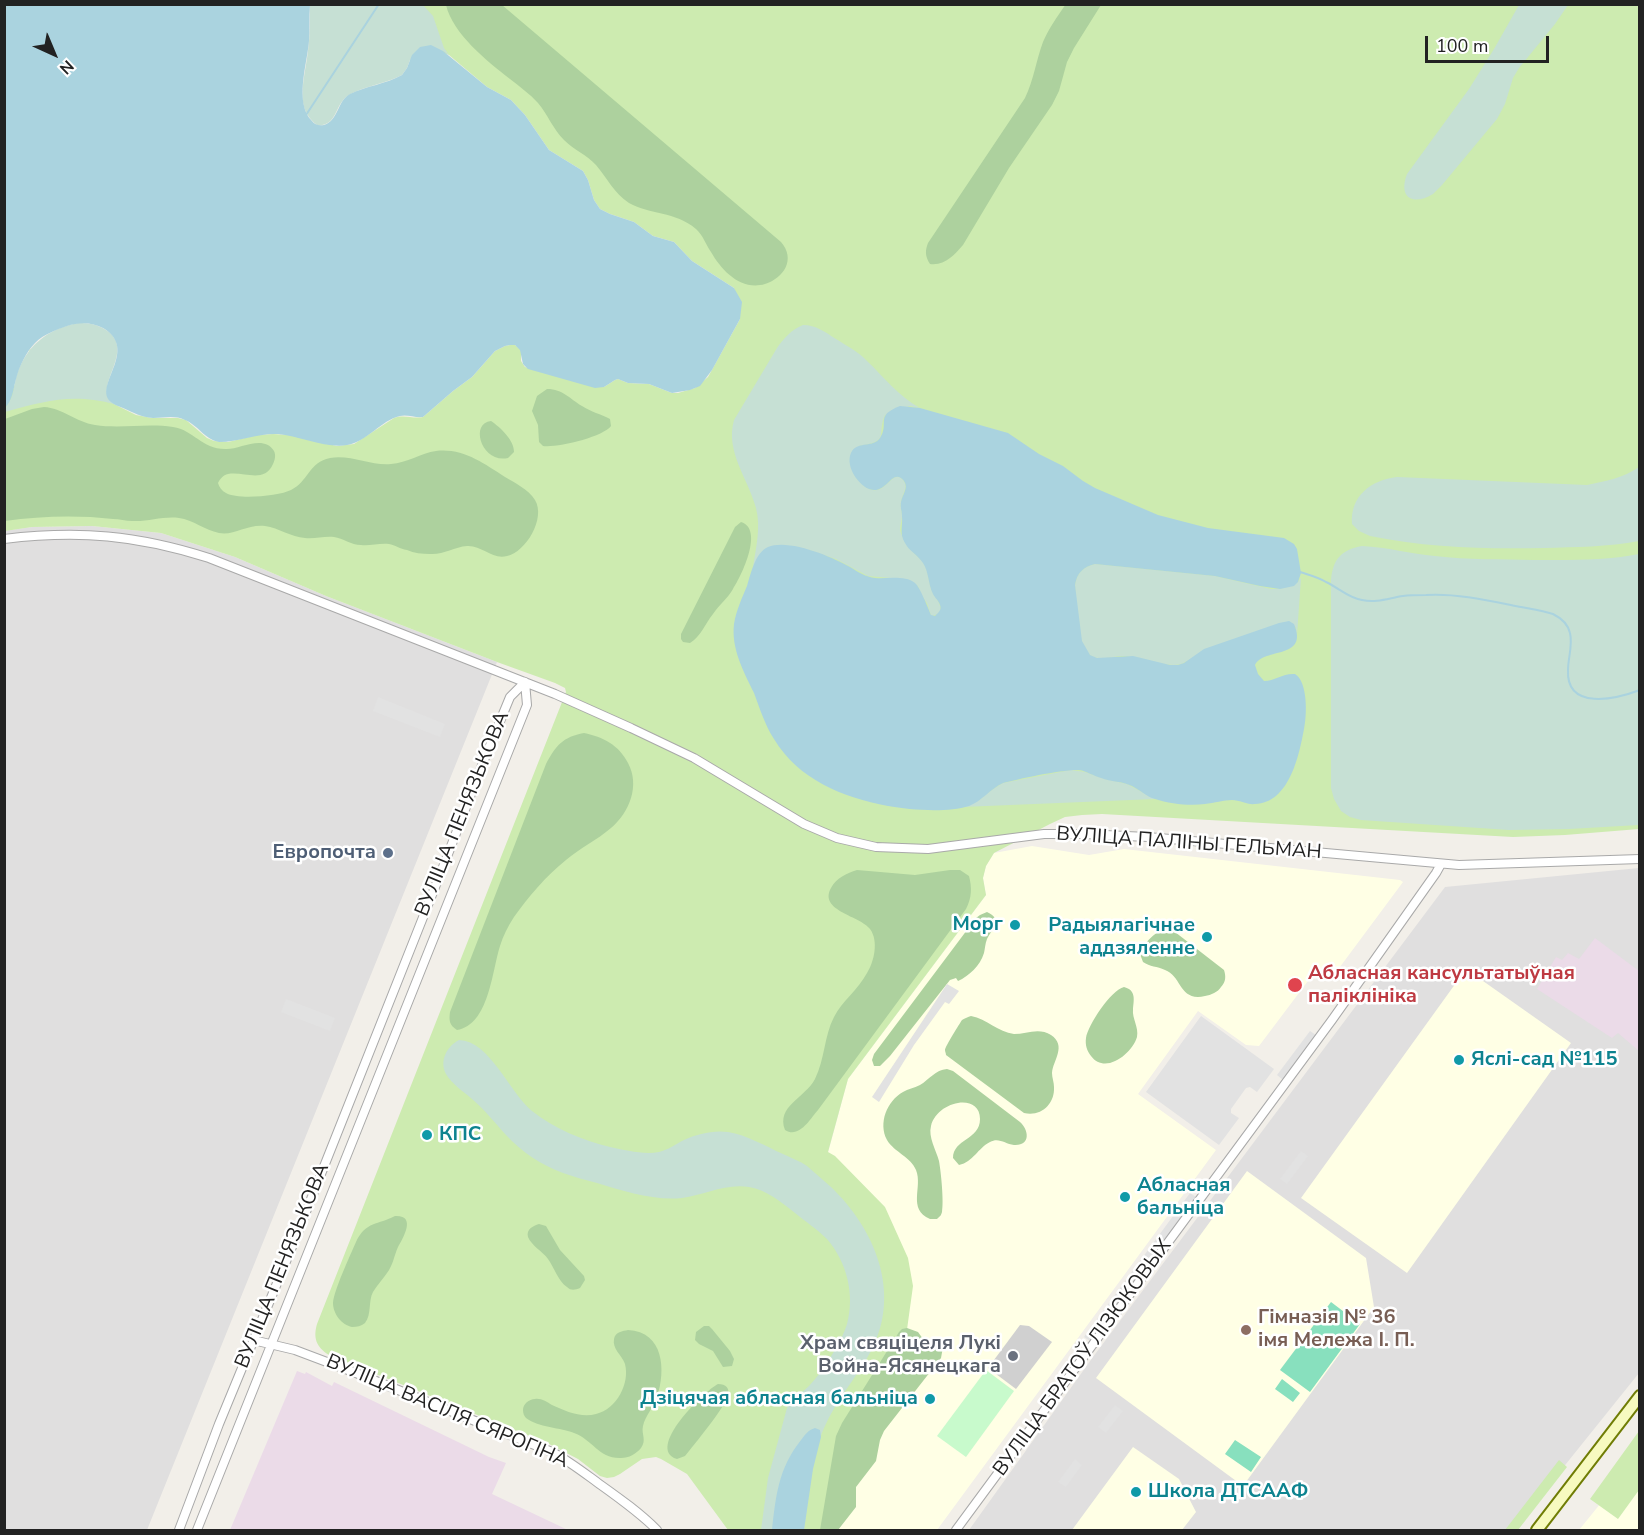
<!DOCTYPE html>
<html>
<head>
<meta charset="utf-8">
<style>
  body { margin:0 }
  #map { position:relative; width:1644px; height:1535px; overflow:hidden; background:#f2efe9; font-family:"Nunito Sans",sans-serif }
  canvas { display:block }
  .frame { position:absolute; inset:0; border:6px solid #222; pointer-events:none }
  .north { position:absolute; left:24px; top:24px; width:60px; height:60px; -webkit-text-stroke:4px #fff; paint-order:stroke; rotate:136deg; font-size:16px; font-weight:700; line-height:24px; text-align:center; color:#222 }
  .north::after { content:''; display:block; margin:auto; width:21px; height:27px; background:#222; clip-path:polygon(50% 0,100% 100%,50% 72%,0 100%) }
  .scale { position:absolute; left:1425px; top:36px; width:124px; height:27px; box-sizing:border-box; border:3px solid #222; border-top:0; padding-left:8px; font-size:18px; line-height:21px; white-space:nowrap; color:#222; -webkit-text-stroke:4px #fff; paint-order:stroke }
</style>
</head>
<body>
<div id="map">
<canvas width="1644" height="1535"></canvas>
<div class="frame"></div>
<div class="north">N</div>
<div class="scale">100 m</div>
</div>
<script>
const context = document.querySelector('canvas').getContext('2d');
context.lineJoin = 'round';
function fill(path, color) {
  context.fillStyle = color;
  context.fill(path, 'evenodd');
}
function stroke(path, color, width, dash) {
  context.strokeStyle = color;
  context.lineWidth = width;
  context.lineCap = dash ? 'butt' : 'round';
  context.setLineDash(dash || []);
  context.stroke(path);
}
function drawText(font, color, halo, rows, align = 'center') {
  context.font = font + ' "Nunito Sans",sans-serif';
  context.lineWidth = 5;
  context.setLineDash([]);
  context.textBaseline = 'middle';
  context.strokeStyle = halo;
  context.fillStyle = color;
  for (const [text, x, y, turn = 0] of rows) {
    context.save();
    context.translate(x, y);
    context.rotate((+turn || 0) * Math.PI / 180);
    context.textAlign = isNaN(turn) ? turn : align;
    if (halo) context.strokeText(text, 0, 0);
    context.fillText(text, 0, 0);
    context.restore();
  }
}
fill(new Path2D(`
  M92,526l69,7 74,24 91,39 171,66 -350,868h-142l-1,-999 28,-4z
  M1639,868v505l-126,157h-544l124,-173 352,-470z`), '#e0dfdf');
fill(new Path2D(`
  M1595,938l44,33v80l-21,-18 -6,5 -75,-49 19,-32 6,3 6,-7 11,6z
  M297,1371l8,3 1,-2 26,14 2,-4 155,75 17,6 -14,31 76,36h-338z`), '#ebdbe8');
fill(new Path2D(`
  M1032,846l57,9 35,-6 276,31 3,2 -72,97 -14,-10 -58,77 -13,-1 -48,-34 -60,83 78,56 -279,380h-103l-6,-377 20,-74 138,-184 -3,-17 3,-12 8,-13z
  M1466,969l105,74 -164,230 -106,-75z
  M1247,1171l119,87 8,49 -131,179 -147,-108z
  M1133,1447l46,32 17,33 -14,18h-110z
  M1639,1456v74h-60z`), '#ffffe5');
fill(new Path2D(`
  M1020,1325l9,1 23,16 -36,47 -28,-21z`), '#d0d0d0');
fill(new Path2D(`
  M310,5h1329v824l-74,6 -52,2 -411,-23 -20,1 -17,2 -15,7 -56,29 -8,13 -3,12 3,17 -138,184 -20,73 7,4 50,51 23,51 5,28 -8,58 -71,186h-106l-41,-56 -26,-15 -5,-2 -14,2 -22,15 -6,3 -7,1 -7,-2 -22,-17 -29,-15 -220,-89c-13,-8 -16,-17 -12,-31l249,-632 -1,-4 -10,-5 -58,-21 -171,-66 -91,-39 -74,-24 -69,-7 -60,1 -27,4v-123l25,-59 84,55 22,11 16,3h26l8,2 21,18 7,3 14,1 29,-7 16,-1 16,1 48,11 17,-2 40,-26c10,-4 18,1 29,-1l30,-26 19,-14 23,-26 10,-5 5,-1h5l6,5v11l4,6 79,20 11,-7 3,-1 10,4 21,1 23,9h6l17,-5 13,-11 32,-58 -6,-31 -42,-27 -18,-19 -21,-6 -19,-14 -24,-8 -10,-5 -6,-9 -6,-20 -5,-9 -34,-21 -24,-35 -14,-15 -24,-13 -38,-32z
  M1639,1431v59l-21,29 -28,-20z
  M1559,1460l8,7 -49,63h-13z`), '#cdebb0');
fill(new Path2D(`
  M1066,4l35,1 -27,43 -7,14 -8,29 -7,14 -43,63 -46,77c-9,10 -18,21 -33,19 -5,-8 -5,-13 -2,-21l97,-145c9,-19 11,-37 18,-56 6,-14 14,-25 23,-38z
  M446,5h56l279,237c15,17 3,36 -16,42 -24,7 -43,-13 -54,-32 -5,-7 -8,-17 -15,-23 -21,-18 -46,-14 -67,-26 -15,-10 -22,-25 -33,-38 -9,-10 -22,-15 -32,-25 -11,-11 -16,-25 -26,-37 -8,-9 -18,-16 -28,-24 -23,-18 -57,-45 -64,-74z
  M547,389c16,0 23,10 35,17 9,6 19,8 28,13l1,7c-8,11 -54,22 -68,20l-4,-4 -1,-17 -6,-14 5,-15z
  M44,407c18,1 32,15 51,18 26,4 52,-2 78,2 21,3 29,23 54,22 13,0 37,-15 47,2 2,4 1,9 -1,13 -9,20 -29,7 -45,10 -5,1 -8,5 -10,9 1,4 4,8 8,10 12,7 53,3 65,-3 17,-8 18,-28 39,-32 20,-4 41,8 61,6 16,-1 30,-11 45,-13 27,-3 47,12 69,26 10,6 23,12 30,23 11,18 -9,52 -28,56 -15,4 -25,-11 -40,-10 -13,1 -24,9 -37,8 -8,0 -16,-1 -23,-4 -7,-1 -12,-5 -18,-6 -10,-1 -19,2 -28,1 -10,0 -18,-7 -27,-8 -10,-1 -19,2 -29,1 -14,-1 -26,-10 -40,-12 -18,-2 -31,10 -46,7 -14,-3 -26,-13 -40,-15 -16,-2 -31,4 -47,3 -6,0 -13,-2 -19,-2 -35,-4 -73,-3 -108,2v-102l27,-10z
  M491,421c10,7 23,19 23,31l-6,6c-26,6 -39,-35 -17,-37z
  M741,522c23,7 1,53 -8,67 -5,9 -14,16 -20,25 -8,10 -12,22 -23,29l-7,-1 -2,-3v-5l54,-107z
  M584,733c19,4 35,12 44,30 12,22 2,49 -17,65 -14,12 -31,20 -45,32 -20,16 -37,36 -52,57 -6,9 -11,19 -14,29 -8,25 -11,79 -43,84 -8,-5 -8,-10 -7,-18l96,-248c10,-19 17,-27 38,-31z
  M857,870l58,5 35,-5h10l9,6c3,12 3,21 -3,33l-148,201c-8,9 -19,29 -33,20 -9,-24 20,-32 30,-51 10,-20 9,-43 19,-62 8,-16 24,-27 33,-44 7,-11 12,-32 3,-44 -9,-13 -52,-18 -39,-41 5,-10 16,-15 26,-18z
  M987,912c17,8 5,17 0,27 -2,5 -2,10 -3,14 -4,13 -15,23 -26,28l-2,-3 -6,2 -60,76 -10,10h-6l-2,-6 2,-6 102,-136 4,-3z
  M1169,929l6,3 49,38c2,6 2,12 -3,17 -3,5 -10,8 -16,9 -26,6 -23,-20 -40,-26 -8,-4 -15,-3 -22,-8l-3,-8c5,-12 15,-24 29,-25z
  M1124,987c12,3 10,12 9,22 -1,10 6,18 4,28 -5,17 -32,38 -46,19 -4,-5 -6,-11 -5,-18 2,-13 25,-48 38,-51z
  M971,1016c16,3 27,16 43,18 12,0 25,-7 37,1 16,11 2,25 1,38 0,5 2,9 2,14 1,17 -13,30 -30,26l-78,-58c0,-2 -1,-3 -1,-5 0,-3 15,-27 17,-30 3,-2 6,-3 9,-4z
  M947,1069l6,2 67,51c9,8 11,24 -6,23 -9,-1 -15,-8 -24,-3 -12,6 -17,20 -31,23l-6,-7c0,-19 27,-18 27,-39 0,-27 -43,-18 -49,7 -3,11 5,24 8,35 2,11 5,40 3,51 -1,4 -2,4 -5,7h-7c-23,-10 -7,-32 -14,-49 -5,-13 -22,-18 -29,-30 -9,-17 0,-39 16,-48 5,-3 11,-4 17,-7 10,-6 15,-15 27,-16z
  M395,1216c22,-1 8,22 3,31 -4,9 -5,18 -11,26 -4,6 -10,12 -14,19 -5,9 -1,22 -8,31 -4,3 -8,4 -13,4 -10,-2 -19,-13 -19,-24 1,-13 17,-47 23,-61 10,-21 22,-17 39,-26z
  M539,1224l7,2 14,24 24,26 1,4 -5,8c-5,2 -9,3 -13,-1 -9,-6 -13,-20 -19,-28 -5,-7 -17,-14 -20,-22 -2,-8 5,-11 11,-13z
  M704,1326h5l3,3 18,22 4,8 -2,7 -9,1 -10,-16 -14,-7 -4,-4 1,-8z
  M907,1328l11,4 5,7 17,4 3,4 -2,11 -57,73 -4,9 -4,21 -20,26v20l-18,23h-18l16,-94 6,-13 57,-91 3,-3z
  M628,1330c36,2 38,40 29,67 -3,10 -12,19 -14,29 -2,8 4,14 -2,22 -5,6 -12,10 -20,10 -22,1 -29,-19 -47,-25 -12,-5 -37,-6 -48,-15 -2,-2 -3,-5 -3,-8 0,-6 6,-11 12,-11 6,-1 12,3 17,6 13,6 29,13 44,9 21,-5 34,-31 29,-50 -3,-9 -13,-15 -11,-25 1,-7 9,-8 14,-9z
  M718,1384c8,0 12,4 10,12 -3,11 -34,49 -43,60l-8,3c-32,-10 27,-68 41,-75z`), '#add19e');
fill(new Path2D(`
  M310,5h113l10,11 11,32 5,7 -6,-4 -33,9 -3,8 -5,7c-16,9 -44,12 -57,23 -10,9 -9,29 -28,27 -7,-5 -13,-14 -14,-23 -2,-16 3,-34 5,-51 2,-15 2,-31 2,-46z
  M1519,5h49l-13,19 -36,44 -6,10 -8,26 -8,15 -55,66 -9,9c-20,12 -35,4 -26,-20l62,-85 25,-40z
  M78,323c11,0 19,1 28,7 32,21 -16,57 8,74 -42,-11 -69,-3 -109,8 0,-6 5,-10 7,-16 2,-7 3,-13 4,-19 10,-31 31,-48 62,-54z
  M803,325c13,0 22,7 33,14 11,7 23,13 31,22 17,16 31,35 53,47l-10,-2 -25,9c-9,20 6,26 -26,31l-4,30c28,37 35,-12 48,4 6,7 -1,14 -2,22 -1,5 1,9 1,14 0,4 -2,9 -2,14 1,5 7,16 11,20 4,5 10,8 13,14 5,8 4,18 8,27 3,7 10,12 8,21l-2,2 -6,2c-3,-4 -3,-8 -5,-13 -4,-5 -7,-10 -9,-17l-16,-7 -34,-3 -32,-17 -27,-9 -52,9 -4,8c3,-19 8,-40 3,-59 -8,-30 -31,-56 -22,-88l43,-72c7,-10 14,-18 26,-23z
  M1639,467v74c-31,6 -64,6 -95,7 -59,1 -116,0 -174,-12l-11,-5 -7,-7c-2,-28 19,-44 45,-47l190,8c19,-4 36,-7 52,-18z
  M1362,546c25,1 49,8 73,10 33,4 66,3 98,4 35,0 72,1 106,-6v271l-70,4 -60,1 -148,-10 -11,-3 -9,-6 -7,-12 -3,-11v-208c2,-21 10,-30 31,-34z
  M1095,564l120,12 56,13h9l18,-7 3,-4 -4,57 -1,-8 -105,32c-6,3 -10,6 -17,6 -17,0 -33,-9 -51,-9 -11,0 -26,7 -35,-3 -11,-12 -12,-52 -13,-68 2,-12 8,-18 20,-21z
  M1071,770l14,2 20,7 22,5 28,15 -193,8c16,-4 26,-16 41,-24z
  M459,1040c31,1 50,52 73,71 23,18 50,29 78,36 15,3 34,8 49,5 9,-2 17,-8 25,-12 13,-6 29,-10 44,-8 19,3 37,14 55,22 8,4 17,7 24,12 8,7 16,14 24,21 44,42 71,106 40,164 -14,26 -35,49 -47,77 -13,29 -15,71 -20,102h-43l7,-52 19,-70c5,-10 14,-14 22,-22 13,-13 33,-45 38,-62 8,-29 0,-62 -20,-85 -10,-10 -21,-17 -32,-26 -14,-11 -28,-23 -46,-26 -23,-4 -45,8 -67,11 -28,3 -58,-7 -85,-15 -11,-3 -23,-6 -34,-10 -22,-8 -41,-21 -57,-38 -11,-12 -21,-25 -34,-36 -8,-7 -20,-15 -26,-25 -7,-13 1,-28 13,-34z`), '#c6e0d4');
fill(new Path2D(`
  M986,1370l28,21 -48,66 -29,-21z`), '#c8facc');
fill(new Path2D(`
  M1331,1302l29,22 -50,68 -30,-22z
  M1282,1379l18,14 -7,9 -18,-13z
  M1235,1440l26,17 -10,15 -26,-18z`), '#88e0be');
fill(new Path2D(`
  M378,697l67,27 -5,13 -67,-26z
  M947,984l12,7 -10,13 -4,-2 -31,43 -35,57 -7,-5z
  M286,999l49,19 -5,13 -49,-19z
  M1201,1016l73,53 -17,23 -7,-5 -4,1 -15,21v4l8,5 -20,27 -73,-53z
  M1310,1031l6,4 -33,45 -6,-5z
  M1301,1151l7,5 -21,28 -7,-5z
  M1190,1193l6,4 -106,144 -6,-4z
  M1115,1405l8,6 -17,22 -8,-6z
  M1075,1459l7,6 -16,22 -8,-5z`), '#e2e2e2');
fill(new Path2D(`
  M5,4l305,1c-1,12 0,24 -1,36 -2,24 -15,62 3,80 3,4 7,5 12,4 15,-5 13,-24 26,-31 16,-8 36,-10 52,-19l5,-7 5,-13 8,-8 11,-2 12,6 44,36 24,13 14,15 24,35 34,21 5,9 6,20 6,9 10,5 24,8 19,14 21,6 18,19 42,27 8,14 -2,17 -28,51 -12,16 -10,4 -18,3 -23,-9 -21,-1 -10,-4 -3,1 -11,7 -9,1 -67,-19 -5,-5 -3,-14 -5,-5h-5l-5,1 -10,5 -23,26 -19,14 -30,26c-8,1 -16,-3 -23,-1 -19,4 -33,26 -53,29 -19,4 -48,-9 -69,-11 -20,-1 -39,8 -59,8 -15,-3 -21,-17 -34,-22 -10,-5 -21,-2 -32,-2 -12,-1 -19,-5 -30,-10 -4,-2 -9,-3 -12,-6 -19,-16 29,-52 -8,-74 -11,-6 -24,-6 -36,-2 -11,4 -23,8 -32,17 -9,9 -16,24 -19,36 -3,11 -3,20 -11,29z
  M900,406l20,2 88,25 31,21 24,12 20,15 12,7 63,27 50,13 76,10 10,6 3,5 4,24 -3,9 -4,4 -14,3 -20,-3 -45,-10 -120,-12c-12,3 -18,9 -20,21l7,56 8,14 7,3 36,-2 37,9h8l6,-2 20,-14 75,-26 10,-2 5,3c15,36 -30,23 -39,41l3,9 6,7c11,0 19,-8 31,-7 13,8 12,41 9,55 -5,27 -15,74 -49,75 -8,1 -15,-4 -23,-4 -8,0 -18,3 -27,4 -15,2 -35,0 -50,-5 -8,-2 -15,-9 -23,-13 -10,-5 -21,-4 -31,-8 -8,-2 -14,-7 -22,-8 -15,-1 -61,9 -76,13 -13,6 -21,18 -34,23 -22,7 -59,4 -81,0 -46,-9 -89,-26 -114,-67 -9,-14 -14,-30 -20,-46 -10,-21 -23,-44 -20,-69 2,-13 8,-26 13,-38 4,-13 8,-33 21,-39 20,-9 65,10 82,20 8,5 16,10 25,11 12,1 30,-3 40,5 5,4 13,25 16,32l4,1c3,-3 7,-6 5,-11 -1,-4 -5,-7 -7,-11 -5,-10 -4,-22 -10,-31 -5,-8 -14,-12 -18,-20 -6,-10 -2,-17 -3,-27 0,-5 -2,-9 -1,-14 1,-7 8,-14 3,-21 -12,-15 -17,15 -35,8 -12,-5 -25,-25 -17,-38 7,-10 21,-3 28,-13 10,-15 -6,-22 20,-32z
  M815,1428l5,2 1,7 -8,32 -9,61h-32c4,-34 6,-61 29,-90 4,-5 7,-10 14,-12z`), '#aad3df');
stroke(new Path2D(`
  M306,115l73,-111
  M1300,572c9,3 18,5 26,10 13,6 22,16 36,18 15,3 27,-2 41,-4 7,-1 16,-1 23,-1 31,-2 65,6 95,12 10,2 22,4 32,7 8,4 15,10 17,19 3,12 -2,25 -2,37 -2,41 48,29 72,20`), '#aad3df', 2);
const minor = new Path2D(`
  M4,539c75,-9 133,-4 205,19l346,136 76,34 63,30 110,66 33,14 39,9 52,2 116,-15h39l65,3 311,28 181,-6
  M253,1340l42,10 61,23 196,79c17,9 31,20 46,31 21,15 41,29 59,47
  M179,1530l40,-106 75,-182 151,-380 39,-102 26,-63 15,-15
  M197,1530l330,-825 -2,-23
  M956,1530l376,-510 104,-147 5,-9`);
const secondary = new Path2D(`
  M1537,1530l103,-134`);
stroke(minor, '#a9a9a9', 10);
stroke(secondary, '#707d05', 14);
stroke(minor, '#fff', 8);
stroke(secondary, '#f7fabf', 10);
for (const [x, y, r, color] of [
  [388,853,6,"#5c6f8a"],
  [1015,925,6,"#0f9aa8"],
  [1207,937,6,"#0f9aa8"],
  [1295,985,8,"#e0444e"],
  [1459,1060,6,"#0f9aa8"],
  [427,1135,6,"#0f9aa8"],
  [1125,1197,6,"#0f9aa8"],
  [1246,1330,6,"#8d6e63"],
  [1013,1356,6,"#6b7280"],
  [930,1399,6,"#0f9aa8"],
  [1136,1492,6,"#0f9aa8"]
]) {
  const dot = new Path2D();
  dot.arc(x, y, r, 0, 2 * Math.PI);
  context.fillStyle = color;
  context.fill(dot);
  stroke(dot, '#fff', 2);
}
drawText('20px', '#222', '#fff', [
  ["ВУЛІЦА ПЕНЯЗЬКОВА",463,814,-68],
  ["ВУЛІЦА ПАЛІНЫ ГЕЛЬМАН",1189,844,4],
  ["ВУЛІЦА ПЕНЯЗЬКОВА",283,1266,-68],
  ["ВУЛІЦА БРАТОЎ ЛІЗЮКОВЫХ",1083,1358,-54],
  ["ВУЛІЦА ВАСІЛЯ СЯРОГІНА",447,1412,23]
]);
drawText('bold 20px', '#4e5e75', '#fff', [
  ["Европочта",376,853]
], 'right');
drawText('bold 20px', '#0d838f', '#fff', [
  ["Морг",1003,925,"right"],
  ["Радыялагічнае",1195,926,"right"],
  ["аддзяленне",1195,949,"right"],
  ["Яслі-сад №115",1471,1060],
  ["КПС",439,1135],
  ["Абласная",1137,1186],
  ["бальніца",1137,1209],
  ["Дзіцячая абласная бальніца",918,1399,"right"],
  ["Школа ДТСААФ",1148,1492]
], 'left');
drawText('bold 20px', '#be3a42', '#fff', [
  ["Абласная кансультатыўная",1308,974],
  ["паліклініка",1308,997]
], 'left');
drawText('bold 20px', '#785e54', '#fff', [
  ["Гімназія № 36",1258,1318],
  ["імя Мележа І. П.",1258,1341]
], 'left');
drawText('bold 20px', '#5b616d', '#fff', [
  ["Храм свяціцеля Лукі",1001,1344],
  ["Война-Ясянецкага",1001,1367]
], 'right');
</script>
</body>
</html>
